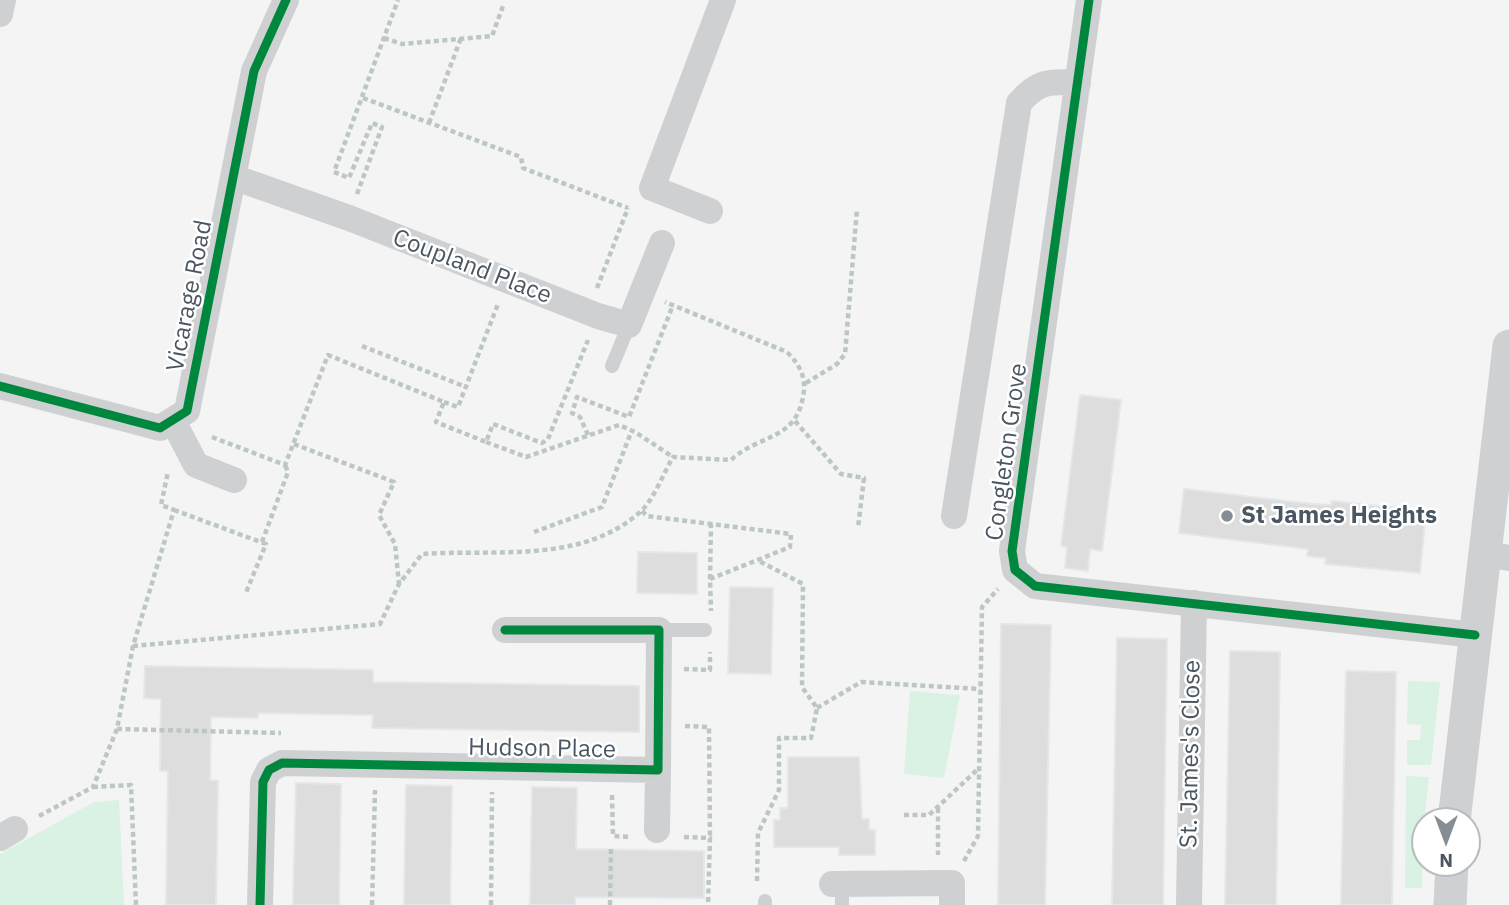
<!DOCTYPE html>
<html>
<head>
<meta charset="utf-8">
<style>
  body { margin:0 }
  #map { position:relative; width:1509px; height:905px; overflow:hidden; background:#f4f4f4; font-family:"IBM Plex Sans",sans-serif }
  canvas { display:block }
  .north { position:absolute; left:1411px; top:807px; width:70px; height:70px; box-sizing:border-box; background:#fff; border:2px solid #b7bbc0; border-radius:50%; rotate:180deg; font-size:19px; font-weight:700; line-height:28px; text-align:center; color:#4a5661 }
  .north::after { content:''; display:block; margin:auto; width:24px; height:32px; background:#868d94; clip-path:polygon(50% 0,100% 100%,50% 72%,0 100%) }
</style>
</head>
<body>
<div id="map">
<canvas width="1509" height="905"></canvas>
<div class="north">N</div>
</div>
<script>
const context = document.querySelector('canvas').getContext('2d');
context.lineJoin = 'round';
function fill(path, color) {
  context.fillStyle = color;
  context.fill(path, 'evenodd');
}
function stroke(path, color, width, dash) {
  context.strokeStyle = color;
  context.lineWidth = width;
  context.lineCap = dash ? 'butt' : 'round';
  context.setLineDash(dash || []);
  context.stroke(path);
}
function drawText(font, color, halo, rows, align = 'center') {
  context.font = font + ' "IBM Plex Sans",sans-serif';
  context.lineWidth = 5;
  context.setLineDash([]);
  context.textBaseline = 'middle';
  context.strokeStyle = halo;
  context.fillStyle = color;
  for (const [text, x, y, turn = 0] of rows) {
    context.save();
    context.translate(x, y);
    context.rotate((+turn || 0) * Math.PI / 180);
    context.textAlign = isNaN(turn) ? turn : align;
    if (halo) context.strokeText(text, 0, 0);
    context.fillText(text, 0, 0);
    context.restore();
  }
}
fill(new Path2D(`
  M1408,681l32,1 -9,83h-24v-25h13l1,-15 -14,-1z
  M910,691l50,4 -16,83 -40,-4z
  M1406,776l23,1 -6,53 -1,58h-17z
  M119,800l5,105h-124v-51l94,-52z`), '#d9f2e3');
const building = new Path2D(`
  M1080,395l41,5 -19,151 -12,-2 -2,22 -23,-3 2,-21 -6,-1z
  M1184,489l129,15 18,1 1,-4 94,10 -6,62 -95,-9 1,-6 -19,-2 1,-7 -129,-16z
  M638,552l59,1v41l-60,-1z
  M730,587l43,1 -2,86 -43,-1z
  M1001,624l50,1 -6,280h-47z
  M1117,638l50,1 -4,266h-51z
  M1230,651l50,1 -4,253h-51z
  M145,666l228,4v12l266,4v46l-267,-4 1,-13 -115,-2v5l-47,-1 -1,63 8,1 -2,124h-50l2,-134h-8l1,-72 -17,-1z
  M1346,671l50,1 -4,233h-51z
  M788,757h71l3,62h7v11h6v25h-36v-8h-65v-27h6v-12h8z
  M296,783l45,1 -2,121h-46z
  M406,785l46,1 -2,119h-46z
  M532,787l45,1 -1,61 128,2v47l-129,-1v8h-45z`);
fill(building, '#ddddde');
stroke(building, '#e5e6e7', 2);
stroke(new Path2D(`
  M384,38l18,6 90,-8 11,-30
  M363,98l158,59 2,11 105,40
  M429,123l32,-85
  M357,194l25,-67 -10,-4 -23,55 -15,-6 64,-172
  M597,288l31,-80
  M362,346l104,41
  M806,383l31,-19 8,-10 12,-145
  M444,402l14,5 40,-103
  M795,421l46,53 23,4 -6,50
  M588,435l-8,-18 -8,-4 5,-16 52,20 44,-112
  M212,437l73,28 43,-110 116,47 -8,20 50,20 7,-18 49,19 6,-4 40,-99
  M486,442l40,15 93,-32 16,7 38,25
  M294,444l100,38 -15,33 16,29 4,40
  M174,510l92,34 -21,51
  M642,511l5,5 144,18 -1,13 -80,32 1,32
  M534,532l68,-25 30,-77
  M262,542l26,-70 -3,-7
  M710,579l1,-55
  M133,646l247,-22 19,-40 23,-30c72,-5 159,10 217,-41 15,-13 24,-39 34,-56l58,3c28,-26 64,-19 72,-63 4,-19 -3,-32 -16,-45l-122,-50
  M684,669l26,1v-18
  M817,708l44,-26 119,7
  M685,726l24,1 1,111
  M117,729l164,4
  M93,787l38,-2 5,120
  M612,795l1,41 17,1
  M938,808v47
  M904,815h25l49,-46
  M39,816l54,-29 24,-58 16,-83 41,-136 -13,-5 7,-33
  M684,837l26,1 -2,67
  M964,861l14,-25 4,-229 16,-18
  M757,881l1,-48 21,-43v-52h32l6,-30 -15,-21 1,-103 -44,-23
  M372,905l3,-115
  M491,905l1,-113
  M610,905l1,-59`), '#bcc7c4', 4.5, [5, 3.5]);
stroke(new Path2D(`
  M612,366l17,-41
  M659,630h46
  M765,905v-4
  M842,905v-21`), '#ced0d2', 14);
stroke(new Path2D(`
  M1089,0l-77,551 3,19 20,16 440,49
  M0,14l3,-14
  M233,177l116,41 249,98 31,9 33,-82
  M710,211l-58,-23 71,-188
  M0,386l160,42 27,-17 67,-340 32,-71
  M173,421l23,44 38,15
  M954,516l65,-413c19,-22 30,-22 59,-20
  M1484,554l25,4
  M657,830l1,-60
  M0,838l15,-9
  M832,884l120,-1v22
  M260,905l3,-123 6,-12 13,-7 376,7 1,-140h-154
  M1189,905l5,-302`), '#ced0d2', 26);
stroke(new Path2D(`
  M1454,821l55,-475
  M1450,905l2,-42`), '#ced0d2', 33);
stroke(new Path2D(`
  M1089,0l-77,551 3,19 20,16 440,49
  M0,386l160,42 27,-17 67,-340 32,-71
  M260,905l3,-123 6,-12 13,-7 376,7 1,-140h-154`), '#00873e', 9);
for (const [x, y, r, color] of [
  [1227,516,7,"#868d94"]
]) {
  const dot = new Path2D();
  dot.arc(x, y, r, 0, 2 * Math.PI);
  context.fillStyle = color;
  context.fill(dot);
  stroke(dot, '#fff', 2.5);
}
drawText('24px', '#4a5661', '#fff', [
  ["Coupland Place",472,267,21],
  ["Vicarage Road",190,296,-79],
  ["Congleton Grove",1007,452,-82],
  ["Hudson Place",542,749,1],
  ["St. James's Close",1191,754,-89]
]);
drawText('bold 24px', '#4a5661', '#fff', [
  ["St James Heights",1241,516]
], 'left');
</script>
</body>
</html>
